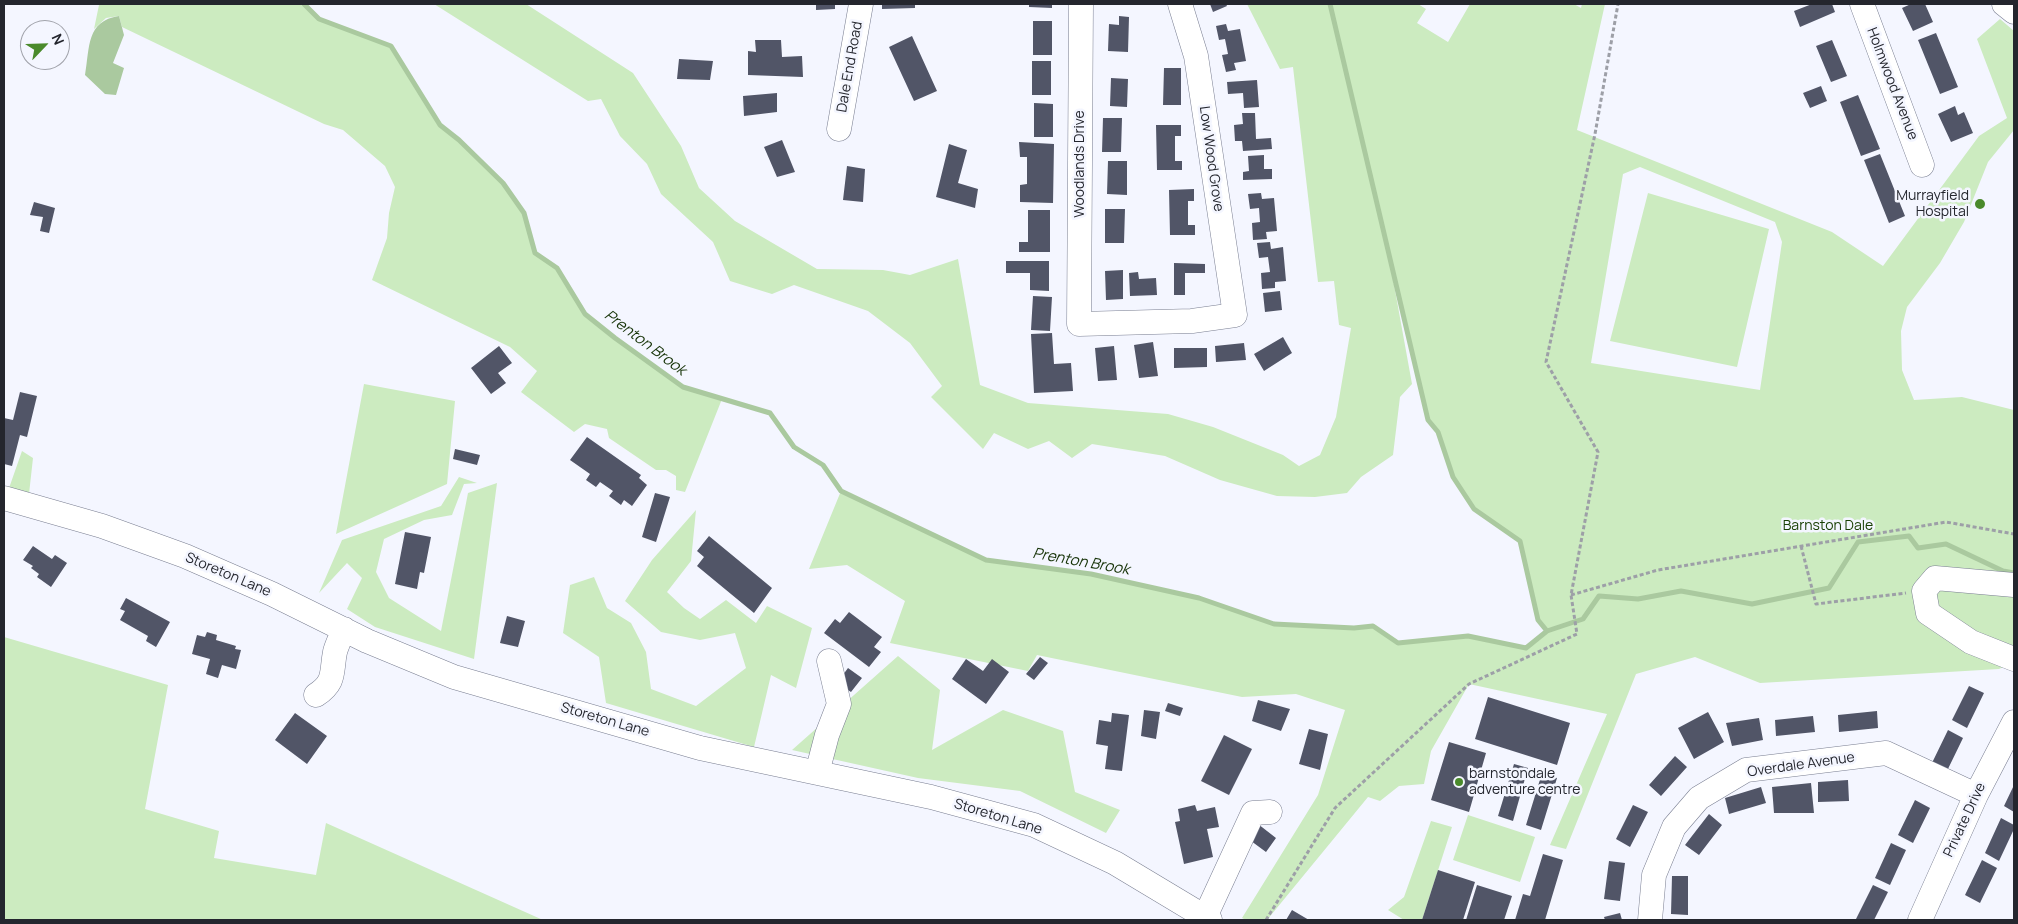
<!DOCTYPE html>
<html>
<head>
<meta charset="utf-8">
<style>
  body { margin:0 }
  #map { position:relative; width:2018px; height:924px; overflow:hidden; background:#f4f6ff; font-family:Manrope,sans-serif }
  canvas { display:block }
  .frame { position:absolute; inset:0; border:5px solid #24262e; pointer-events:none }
  .north { position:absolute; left:20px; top:20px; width:50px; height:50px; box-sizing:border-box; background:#f4f6ff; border:1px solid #a1a3ab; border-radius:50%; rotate:66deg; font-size:14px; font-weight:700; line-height:20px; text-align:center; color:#24262e }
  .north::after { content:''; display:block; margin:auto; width:18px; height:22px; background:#4a8a2b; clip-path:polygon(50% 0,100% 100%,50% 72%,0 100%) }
</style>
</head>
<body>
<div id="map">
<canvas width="2018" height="924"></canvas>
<div class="frame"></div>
<div class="north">N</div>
</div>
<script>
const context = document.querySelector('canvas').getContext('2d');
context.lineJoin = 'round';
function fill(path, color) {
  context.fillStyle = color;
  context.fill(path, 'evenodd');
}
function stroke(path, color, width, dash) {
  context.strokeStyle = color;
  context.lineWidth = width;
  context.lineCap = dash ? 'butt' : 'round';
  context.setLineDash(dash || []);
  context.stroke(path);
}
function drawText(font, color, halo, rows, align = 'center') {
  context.font = font + ' Manrope,sans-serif';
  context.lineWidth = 5;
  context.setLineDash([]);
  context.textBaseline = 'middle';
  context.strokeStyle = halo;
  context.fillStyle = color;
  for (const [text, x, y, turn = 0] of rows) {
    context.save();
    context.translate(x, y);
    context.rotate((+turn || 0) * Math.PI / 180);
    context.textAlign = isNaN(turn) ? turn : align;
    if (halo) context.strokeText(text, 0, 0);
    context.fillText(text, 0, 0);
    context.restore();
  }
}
fill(new Path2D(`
  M97,4h207l15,15 72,27 49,79 19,15 44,43 21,30 11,40 22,15 29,46 29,24 68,49 39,12 -37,93 -9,-2v-14l-10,-6h-10l-47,-32 -2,-9 -22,-5 -11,8 -53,-40 16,-21 -27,-24 -138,-67 15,-42 2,-25 6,-26 -10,-21 -42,-36 -19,-6 -202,-97 -3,-11 -13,2 -12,11 5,-24z
  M434,4h92l107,69 48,73 18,42 36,33 82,48 66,1 27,5 48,-16 22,126 48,18 140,11 45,13 70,28 16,11 21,-11 16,-38 15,-89 -12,-3 -5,-44 -16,1 -25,-215 -13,2 -33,-65h171l8,5 -9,14 31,19 22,-38h104l7,4 1,-4h23l-28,126 255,102 51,34 96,-130 28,-18 -30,-79 23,-20 14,12v99l-26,32 -24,60 -24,41 -33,44 -6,24 1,39 12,30 48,-3 52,13v252l-15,7 -239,14 -65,-26 -59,17 -70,175 -16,-4 57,-131 -138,-30 -38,67 -7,33 -25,2 -19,15 -12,-4 -101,123h-21l-4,-2 76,-123 27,-85 -49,-16 -54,3 -205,-42 -9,16 -138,-28 15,-42 -58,-36 -38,4 32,-78 145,69 105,14 108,24 75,26 80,4 19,-2 25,17 70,-7 58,12 20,-17 -8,-11 -18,-79 -46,-32 -21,-32 -15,-45 -10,-12 -39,-163 23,127 -12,13 -7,58 -32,22 -14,16 -32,4 -38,-1 -57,-16 -55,-24 -73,-12 -20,14 -23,-17 -21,8 -34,-16 -11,16 -52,-52 11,-11 -32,-43 -42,-32 -74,-26 -22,9 -42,-13 -17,-39 -52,-48 -14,-30 -27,-28 -19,-37 -13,2zM1640,167l135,55 7,20 -22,148 -169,-27 32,-189z
  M1648,193l121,36 -32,138 -127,-26z
  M364,384l91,17 -8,83 -111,50z
  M22,451l11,7 -4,36 -21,-3z
  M459,477l18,6 -13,1 -12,31 -28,5 -40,19 -8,33 13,26 52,33 27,-138 29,-10 -23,176 -99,-32 -28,-18 15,-31 -15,-15 -28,30 23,-53 99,-34z
  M696,510l-5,51 -24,31 17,16 16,11 26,-19 30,23 11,-17 45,22 -16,60 -25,-13 -17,72 -148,-44 -7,-46 -36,-24 7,-48 24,-8 13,31 24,15 15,29 5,37 45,17 50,-38 -11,-35 -35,7 -39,-8 -36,-31 27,-41z
  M4,637l164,48 -23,124 74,22 -5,27 102,17 10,-52 217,97h-539z
  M898,656l42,34 -8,60 71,-40 60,21 12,61 45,18 -14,23 -86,-42 -102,-13 -126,-28z
  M1468,815l67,22 -15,45 -67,-22z
  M1431,821l21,6 -30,93h-18l-16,-10 16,-13z`), '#ccebc0');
fill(new Path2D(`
  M119,16l5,19 -11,28 11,5 -8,27 -11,-1 -20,-19c5,-28 1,-54 34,-59z`), '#aac99f');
stroke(new Path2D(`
  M304,4l15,15 72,27 49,79 19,15 44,43 21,30 11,40 22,15 28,46 30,24 68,49 87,26 24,34 29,18 18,26 145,69 105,14 108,24 75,26 80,4 19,-2 25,17 70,-7 58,12 21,-17 36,-12 16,-23 39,3 43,-8 71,13 77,-16 29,-46 51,-6 9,12 28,-4 57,27 11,2
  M1330,4l98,416 10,12 15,45 21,32 46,32 18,79 9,11`), '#aac99f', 5);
fill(new Path2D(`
  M816,4h19v5l-19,1z
  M882,4h33v4l-33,1z
  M1029,4h23v4l-23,-1z
  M1210,4h16l1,2 -14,6z
  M1812,4h20l3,8 -35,15 -6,-16z
  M1911,4h14l8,18 -20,9 -11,-23z
  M1119,16l10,1 -1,35 -20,-1 1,-27 10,1z
  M1033,21h19v34h-19z
  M1226,24l2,7 12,-2 6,32 -12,2 2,7 -10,2 -4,-17 6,-1 -3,-15 -6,1 -3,-14z
  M1936,33l22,54 -18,7 -22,-54z
  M912,36l25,55 -23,10 -25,-54z
  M755,40h26l1,17 20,-1 1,21 -55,-2v-24l8,1z
  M1832,40l15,36 -16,6 -15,-36z
  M679,59l34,2 -3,19 -33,-1z
  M1032,61h19v34h-19z
  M1164,68h17v37h-18z
  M1111,78l17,1 -1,28 -17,-1z
  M1257,80l2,27 -15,1 -1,-15 -15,1 -1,-12z
  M1821,86l6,15 -17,7 -7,-15z
  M777,93v19l-33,4 -1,-20z
  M1858,95l22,54 -19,7 -21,-54z
  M1034,103l19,1v33h-19z
  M1955,106l3,9 6,-3 9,21 -22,9 -13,-28z
  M1242,113h13l1,26 15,-1 1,11 -29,2 -1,-10h-7l-1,-16 9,-1z
  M1103,118h19l-1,34h-19z
  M1156,125h25v11h-6v25h7v9h-25z
  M782,140l13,32 -18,5 -13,-30z
  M1019,142l35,2 -1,59 -33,-1v-17l7,-1v-27h-7z
  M949,144l18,6 -9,33 20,6 -3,19 -39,-11z
  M1880,154l25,62 -16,7 -25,-63z
  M1264,155v14h8v10l-29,1v-8l6,-1 -1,-15z
  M1108,161h19v34l-20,-1z
  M847,166l18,3 -2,33 -20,-2z
  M1194,189v12h-6v24h7v10h-25l-1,-45z
  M1261,193l1,6 12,-1 3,33 -11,1 1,7 -14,1 -1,-17 8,-1 -1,-14 -9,1 -2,-15z
  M34,202l21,6 -6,25 -9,-2 3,-14 -13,-2z
  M1105,209h20l-1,34h-19z
  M1028,210h22v42h-31v-10h9z
  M1270,242l1,7 12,-2 3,34 -11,1v6l-13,1 -1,-16 9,-1 -2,-15 -9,1 -2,-15z
  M1006,261h43v30l-19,-1v-17h-24z
  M1174,263l31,1v9h-20v22h-11z
  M1123,270v29l-17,1 -1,-29z
  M1138,272l1,7 17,-1 1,17 -27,1 -1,-23z
  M1280,291l2,19 -17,2 -2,-19z
  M1033,296l19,1 -2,34 -19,-1z
  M1052,333l2,31 17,-1 2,28 -39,2 -3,-59z
  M1283,337l9,16 -28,18 -10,-17z
  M1153,342l5,34 -19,2 -5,-33z
  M1244,343l2,17 -30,2 -1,-16z
  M499,346l13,17 -14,10 8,10 -15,11 -20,-26z
  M1114,346l3,34 -19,1 -3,-33z
  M1174,348h33v19l-33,1z
  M20,392l17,4 -10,41 -7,-2 -8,31 -8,-2v-46l9,2z
  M587,437l54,38 -2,3 8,7 -15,21 -8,-6 -3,5 -12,-9 4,-5 -13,-9 -4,5 -10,-7 4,-6 -20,-14z
  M455,449l25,6 -3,10 -24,-6z
  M655,493l15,4 -14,45 -14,-5z
  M405,532l26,5 -7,36 -4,-1 -3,17 -22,-5z
  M709,536l63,52 -18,25 -57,-47 7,-9 -7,-6z
  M33,546l19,13 3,-4 12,8 -16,24 -14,-10 2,-3 -8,-6 2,-2 -10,-6z
  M126,598l44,24 -14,25 -10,-6 2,-5 -28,-16 5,-9 -5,-2z
  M849,612l33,25 -8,10 7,5 -12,15 -45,-34 11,-14 5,4z
  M507,616l18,5 -7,26 -18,-4z
  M207,632l10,3 -1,5 20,6 -1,3 6,1 -5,19 -14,-4 -4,13 -12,-4 4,-15 -18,-5 5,-19 8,2z
  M1040,657l8,6 -14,17 -8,-6z
  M966,659l17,12 9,-12 17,13 -23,32 -34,-25z
  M848,668l14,10 -11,14 -14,-9z
  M1969,686l15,7 -17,35 -15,-8z
  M1488,697l82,26 -13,42 -82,-26z
  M1258,700l32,9 -9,22 -29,-10z
  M1168,703l15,5 -3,8 -15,-5z
  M1144,710l16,2 -4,27 -15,-3z
  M1877,711l1,17 -39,4 -1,-17z
  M1708,712l16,30 -30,17 -16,-31z
  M295,713l32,23 -20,28 -32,-24z
  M1112,713l17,2 -7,56 -17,-2 3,-23 -12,-2 3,-24 12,2z
  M1813,716l2,16 -39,4 -1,-16z
  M1759,718l4,22 -31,6 -6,-23z
  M1309,729l19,5 -8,36 -21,-6z
  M1948,730l15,8 -17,35 -15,-8z
  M1224,735l28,14 -23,46 -28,-14z
  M1449,742l37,11 -17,59 -38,-12z
  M1675,756l12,11 -26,29 -12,-11z
  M1514,764l14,4 -15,53 -15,-5z
  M1542,773l15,5 -16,52 -15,-5z
  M1848,780l1,21 -31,1v-20z
  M1811,783l3,30h-40l-2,-26z
  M2014,785v27l-10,-6z
  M1761,787l5,16 -37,11 -4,-16z
  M1915,800l15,8 -17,35 -15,-8z
  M1195,805l2,6 18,-4 4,20 -12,2 6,28 -29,7 -9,-42 5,-1 -2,-12z
  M1633,805l15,7 -18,35 -14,-8z
  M1709,814l13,11 -23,30 -14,-10z
  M2001,818l13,7v4l-15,32 -14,-8z
  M1258,824l18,14 -10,14 -19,-14z
  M1891,843l15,7 -16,35 -15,-7z
  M1543,854l20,6 -18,60h-30l8,-26 7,2z
  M1982,860l15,8 -17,35 -15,-8z
  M1609,861l16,2 -5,38 -16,-2z
  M1438,870l37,12 -12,38h-41z
  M1672,876h16v39l-17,-1z
  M1477,885l35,11 -8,24h-38z
  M1873,885l15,7 -14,28h-15l-3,-1z
  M1292,910l17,10h-23z
  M1620,913l2,7h-17l-1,-3z`), '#515567');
const minor = new Path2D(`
  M1081,4l-2,320 113,-3 43,-6 -39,-259 -16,-52
  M1862,4l60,161
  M2004,4l10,8
  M839,129l22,-125
  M4,498l98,28 83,30 87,38 95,47 87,36 246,71 231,49 103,28 81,38 95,57
  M2014,585l-79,-7 -11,13 4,22 43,29 43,17
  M316,695c20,-13 15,-23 19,-43 2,-8 6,-15 9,-23
  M817,773l10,-38 12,-31 -10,-43
  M1205,917l48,-104 17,-1
  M1650,920l4,-45 20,-48 25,-29 47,-28 140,-17 90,42
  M1920,920l56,-125 38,-73`);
stroke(minor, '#797e91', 25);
stroke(new Path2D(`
  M1801,546l15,58 90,-11
  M1571,595l87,-25 288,-48 68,12
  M1266,920l69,-112 134,-124 108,-50 -6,-39 27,-143 -52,-90 49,-228 23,-130`), '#9d9fa7', 3, [4, 2.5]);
stroke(minor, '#fff', 24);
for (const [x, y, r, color] of [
  [1980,204,6,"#4a8a2b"],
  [1459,782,5,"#4a8a2b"]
]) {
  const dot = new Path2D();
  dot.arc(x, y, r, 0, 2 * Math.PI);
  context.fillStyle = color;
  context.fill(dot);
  stroke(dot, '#f4f6ff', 2);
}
drawText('14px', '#24262e', '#f4f6ff', [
  ["Dale End Road",850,67,-80],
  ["Holmwood Avenue",1892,84,69],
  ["Low Wood Grove",1211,159,82],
  ["Woodlands Drive",1080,164,-90],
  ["Storeton Lane",228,575,23],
  ["Storeton Lane",605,720,16],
  ["Overdale Avenue",1801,765,-8],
  ["Storeton Lane",998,817,17],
  ["Private Drive",1965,820,-65]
]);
drawText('14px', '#24262e', '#f4f6ff', [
  ["Murrayfield",1969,196],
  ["Hospital",1969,212],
  ["barnstondale",1469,774,"left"],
  ["adventure centre",1469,790,"left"]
], 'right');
drawText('14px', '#1a4105', '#f4f6ff', [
  ["Barnston Dale",1828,526]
]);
drawText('italic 15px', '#153206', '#f4f6ff', [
  ["Prenton Brook",645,343,37],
  ["Prenton Brook",1081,562,10]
]);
</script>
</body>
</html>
